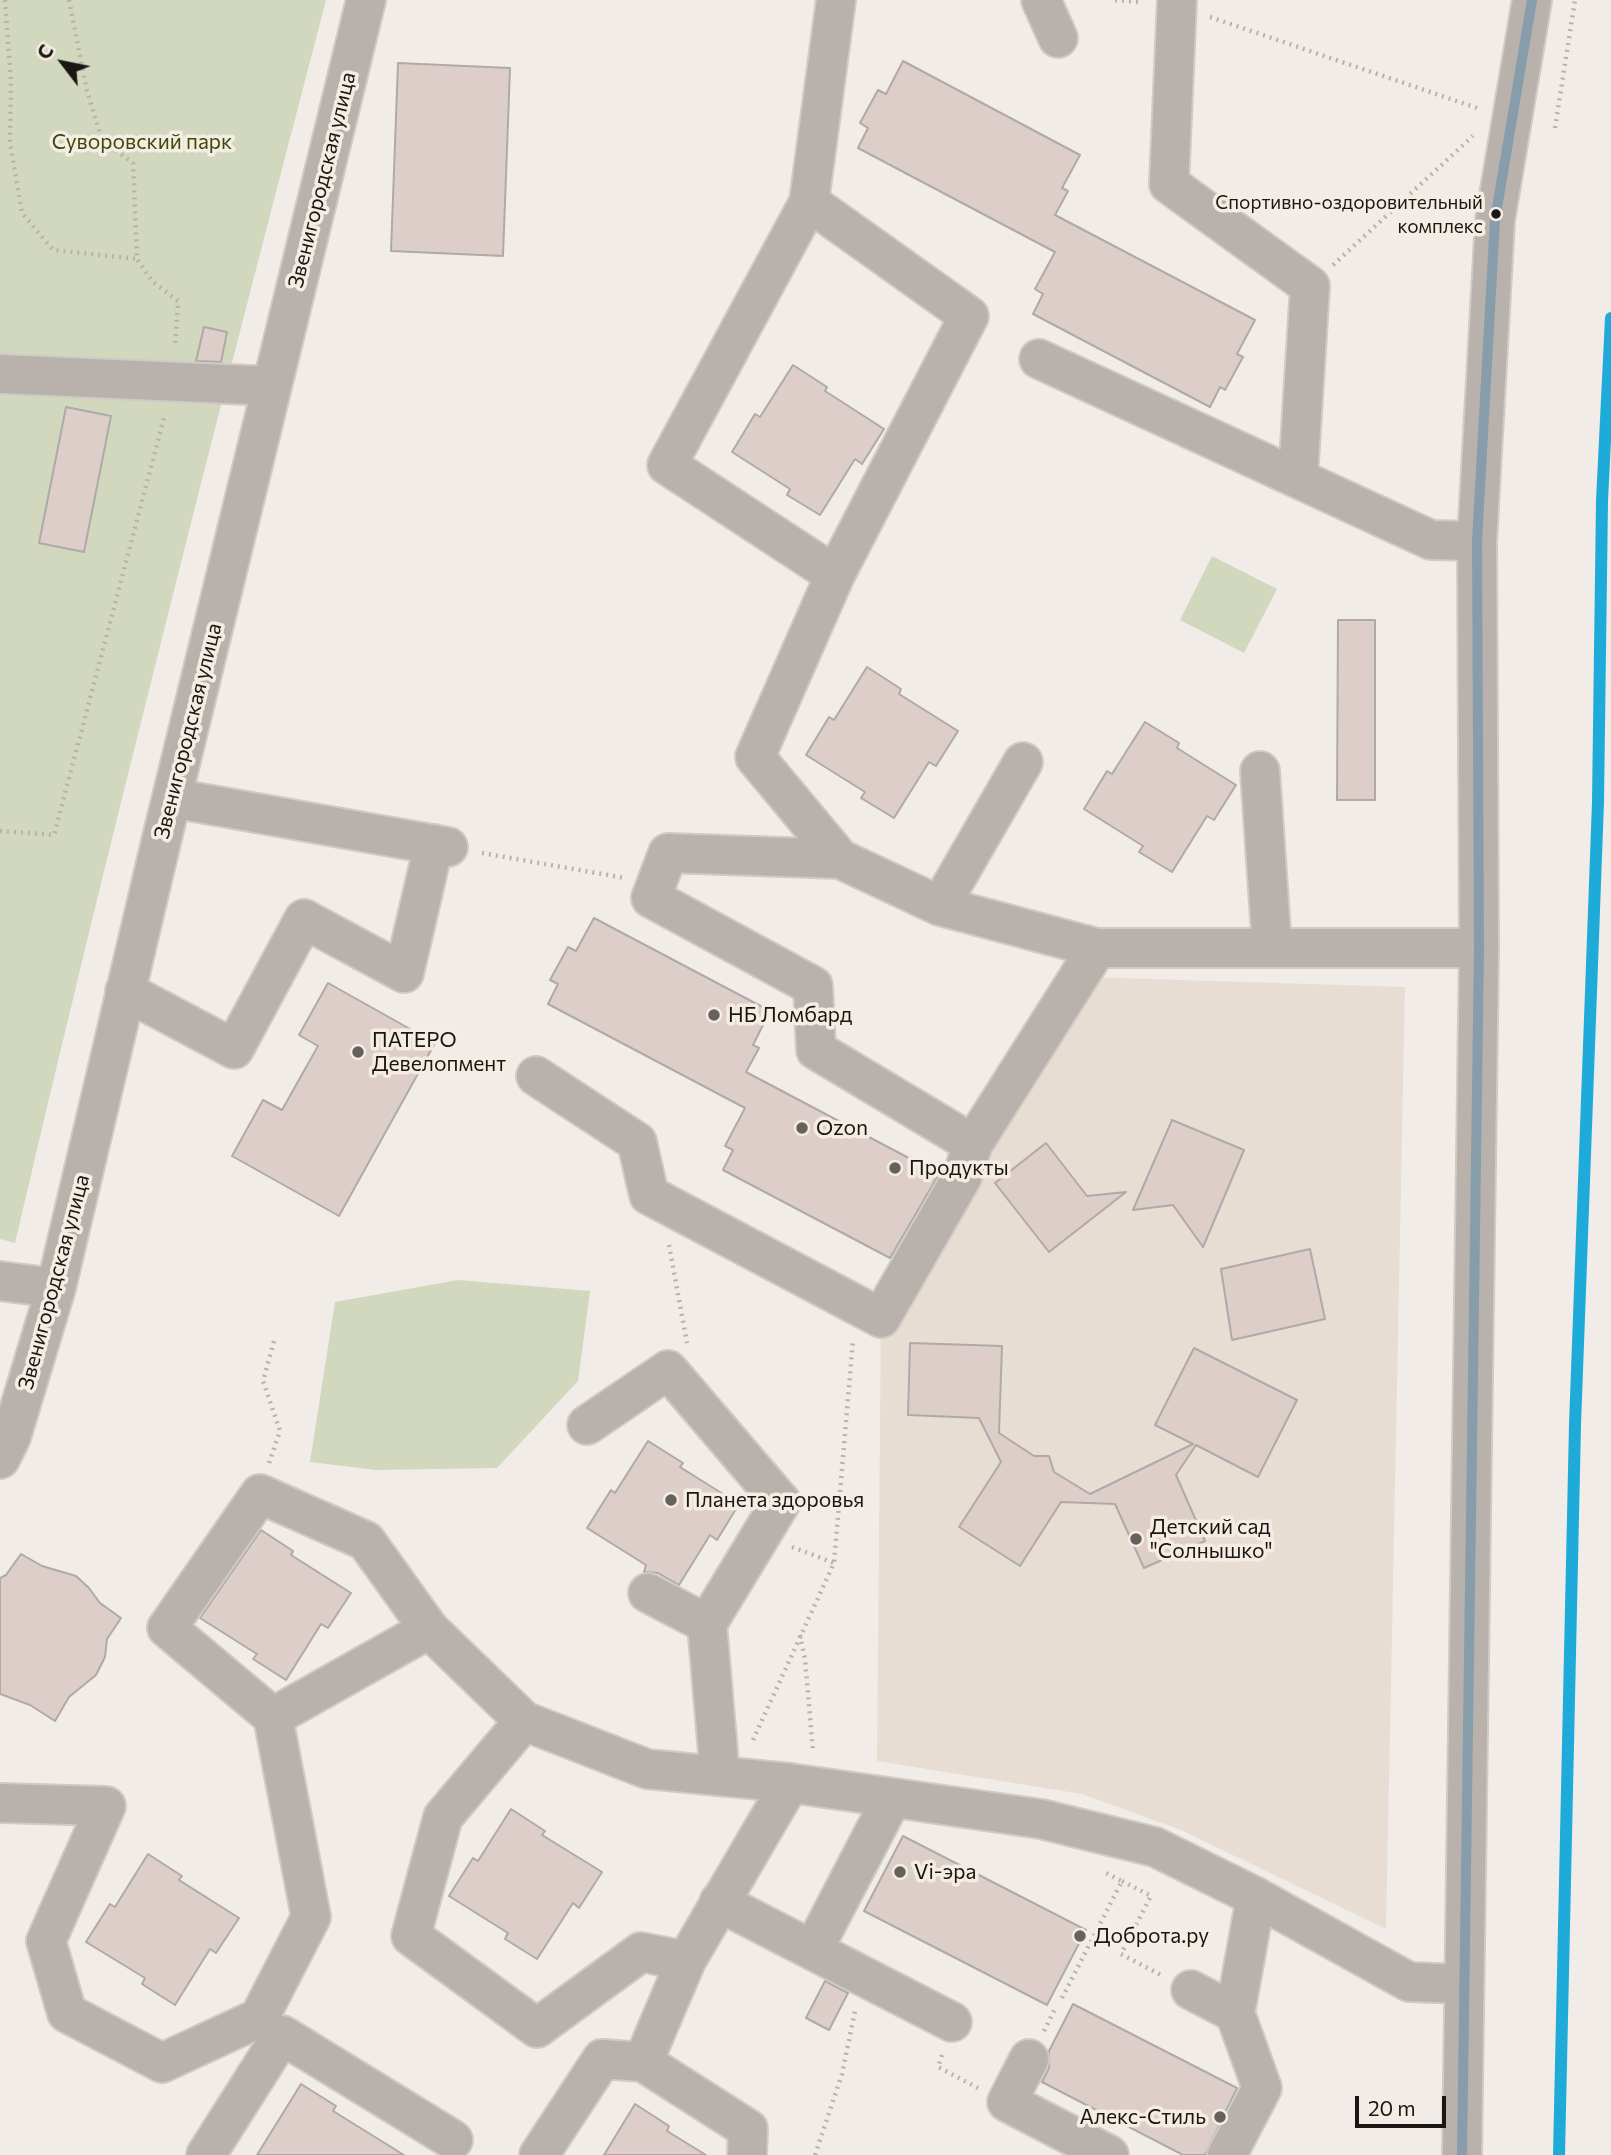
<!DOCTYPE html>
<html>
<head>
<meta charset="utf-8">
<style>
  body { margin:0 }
  #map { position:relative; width:1611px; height:2155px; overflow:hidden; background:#f1ece7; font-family:Commissioner,sans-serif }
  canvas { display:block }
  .north { position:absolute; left:28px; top:28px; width:70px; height:70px; -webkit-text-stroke:5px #f5ece3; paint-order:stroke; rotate:302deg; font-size:19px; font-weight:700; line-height:28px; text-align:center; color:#191613 }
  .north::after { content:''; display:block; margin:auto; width:24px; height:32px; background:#191613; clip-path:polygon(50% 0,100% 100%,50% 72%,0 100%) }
  .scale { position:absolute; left:1355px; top:2096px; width:91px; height:32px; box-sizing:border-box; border:4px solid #191613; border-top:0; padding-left:9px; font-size:21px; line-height:24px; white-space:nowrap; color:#191613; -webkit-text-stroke:5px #f5ece3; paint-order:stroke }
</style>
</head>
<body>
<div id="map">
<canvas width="1611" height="2155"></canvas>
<div class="north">С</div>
<div class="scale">20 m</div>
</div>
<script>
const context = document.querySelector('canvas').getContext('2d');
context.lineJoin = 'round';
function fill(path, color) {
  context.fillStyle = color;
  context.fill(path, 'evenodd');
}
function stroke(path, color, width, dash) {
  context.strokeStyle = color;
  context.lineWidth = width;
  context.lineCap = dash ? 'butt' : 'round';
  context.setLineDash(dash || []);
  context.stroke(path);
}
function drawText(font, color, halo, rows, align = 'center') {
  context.font = font + ' Commissioner,sans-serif';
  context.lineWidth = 7;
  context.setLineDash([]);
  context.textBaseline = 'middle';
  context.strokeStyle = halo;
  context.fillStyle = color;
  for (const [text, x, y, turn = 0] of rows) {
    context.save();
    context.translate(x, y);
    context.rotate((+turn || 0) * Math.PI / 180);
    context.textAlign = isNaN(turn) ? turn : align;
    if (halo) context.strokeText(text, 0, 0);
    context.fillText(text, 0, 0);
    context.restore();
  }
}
fill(new Path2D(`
  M1086,977l319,10 -19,942 -205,-99 -99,-36 -205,-33 4,-443z`), '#e7ddd3');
fill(new Path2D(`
  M0,0h326c-108,413 -214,827 -311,1243l-15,-4z
  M1212,556l65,33 -33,64 -64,-33z
  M458,1280l132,11 -12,90 -81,87 -121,2 -66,-8 25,-160z`), '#d1d8be');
const building = new Path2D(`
  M903,61l177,94 -18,33 6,3 -13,24 200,105 -18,34 6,3 -18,33 -5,-3 -10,20 -177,-93 10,-20 -8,-5 20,-37 -197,-104 10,-20 -8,-5 18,-33 8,4z
  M398,63l112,5 -7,188 -112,-5z
  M204,327l23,5 -6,30 -25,-1z
  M793,365l34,22 -2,4 59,38 -22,35 -7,-5 -35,56 -33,-20 3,-6 -58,-37 23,-38 5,3z
  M66,407l45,9 -27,136 -45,-9z
  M1338,620h37v180h-38z
  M867,667l34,22 -2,5 59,37 -22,35 -7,-4 -35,56 -33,-20 4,-6 -59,-37 23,-38 5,3z
  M1145,722l34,21 -2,5 59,37 -22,35 -7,-4 -35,56 -33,-20 4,-6 -59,-37 23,-38 5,3z
  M594,918l176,93 -17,34 6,3 -13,24 193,102 -49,84 -167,-88 10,-20 -8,-4 20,-38 -197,-104 10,-20 -8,-4 18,-33 8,4z
  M328,983l107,60 -96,173 -107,-60 31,-56 19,10 36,-64 -19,-11z
  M1172,1120l72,30 -41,97 -30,-42 -40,5z
  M1046,1143l41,53 39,-4 -77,60 -54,-69z
  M1310,1249l15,70 -93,21 -11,-71z
  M910,1343l92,3 -3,87 35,23h15l5,16 36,22 103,-50 -38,-19 39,-77 103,52 -39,77 -62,-32 -20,30 29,66 -61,27 -29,-64 -54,-2 -41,64 -61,-39 42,-65 -22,-44 -71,-3z
  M648,1441l35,22 -3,4 59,37 -22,36 -7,-5 -31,50 -21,-12 -14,-1 2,-7 -59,-37 24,-38 4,3z
  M261,1530l32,21 -2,4 60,38 -23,35 -7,-4 -35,56 -33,-21 4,-5 -57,-36z
  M21,1554l21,12 34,10 13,12 11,15 21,15 -14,21 -2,18 -9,18 -27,22 -14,24 -25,-16 -30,-11v-116l6,-3z
  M511,1809l34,22 -3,4 60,37 -23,36 -6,-5 -36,56 -32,-20 3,-6 -59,-37 24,-38 5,3z
  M903,1836l183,94 -39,75 -183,-94z
  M148,1854l34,22 -3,4 60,38 -23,35 -6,-4 -35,56 -33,-21 3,-6 -59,-36 24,-38 5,3z
  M825,1981l23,12 -19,37 -23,-12z
  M1073,2004l164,84 -32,67h-22l-141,-73 7,-14v-17z
  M301,2084l35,22 -3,5 71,44h-147z
  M635,2104l34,22 -2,5 39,24h-102z`);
fill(building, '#dececa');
stroke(building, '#aeaaa8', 2);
const minor = new Path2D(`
  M1041,0l17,38
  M1177,0l-8,184 141,102 -12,191
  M809,202l160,114 -134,259 -168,-110 142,-263 27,-202
  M1039,359l392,181 46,1
  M0,374l272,12
  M835,575l-80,182 85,102 100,47 157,42h382
  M1260,771l12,177
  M172,798l276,49
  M840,859l-172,-6 -17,45 162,88 3,64 157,94
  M940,906l83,-144
  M125,991l109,58 70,-130 100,54 30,-129
  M536,1076l101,66 12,53 232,123 81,-141 11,-33 124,-196
  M0,1281l56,7
  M587,1425l81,-55 113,132 -74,122 13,152
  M0,1459l11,-22 45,-149 105,-446 205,-842
  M648,1593l59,31
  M273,1717l-106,-89 93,-134 106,47 63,88
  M524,1721l-81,96 -32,119 126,92 104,-76 45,9
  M0,1803l106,3 -60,135 21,72 95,50 97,-45 52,-101 -38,-200 156,-88 95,92 123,48 143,14 251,36 114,28 101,50 153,85 55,2
  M719,1902l233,120
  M813,1950l79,-152
  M1191,1990l44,23
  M1029,2059l-22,43 102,53
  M206,2155l76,-120 171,105
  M539,2155l63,-96 41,3
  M747,2155l1,-26 -105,-67 43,-101 104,-178
  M1227,2155l35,-67 -27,-75 21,-116
  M1462,2155l17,-1207 -2,-407 18,-321 37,-220`);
stroke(minor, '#cecac6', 42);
stroke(new Path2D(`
  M5,0l6,82 -1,61 12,70 31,37 84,9
  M69,0l18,91 15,49 31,23 4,96 15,22 26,20 -3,46
  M1115,0l28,2
  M1210,17l270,92
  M1555,128l20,-128
  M1333,265l140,-129
  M0,831l54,4 111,-421
  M482,853l143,25
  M669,1245l18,98
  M269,1463l11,-32 -17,-50 11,-40
  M792,1547l42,16
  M800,1635l5,24 8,92
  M753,1740l81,-177 19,-223
  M1122,1881l29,15 -30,58 40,21
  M1062,1998l60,-117 -16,-8
  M1044,2031l11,-22
  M942,2055l-4,12 40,21
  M815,2155l27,-81 13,-63`), '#b8b2ad', 4.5, [2, 5]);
stroke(minor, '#b9b1ac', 38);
stroke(new Path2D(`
  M1462,2155l17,-1207 -2,-407 18,-321 37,-220`), '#879dac', 10);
stroke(new Path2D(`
  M1559,2155l16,-730 23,-623 4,-301 9,-183`), '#1eabd9', 12);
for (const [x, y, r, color] of [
  [1496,214,6,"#191613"],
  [714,1015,7,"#65615d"],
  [358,1052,7,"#65615d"],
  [802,1128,7,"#65615d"],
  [895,1168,7,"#65615d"],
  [671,1500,7,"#65615d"],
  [1136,1539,7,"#65615d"],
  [900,1872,7,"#65615d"],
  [1080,1936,7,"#65615d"],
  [1220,2117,7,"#65615d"]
]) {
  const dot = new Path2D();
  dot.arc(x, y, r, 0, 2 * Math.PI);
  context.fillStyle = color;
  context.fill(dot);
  stroke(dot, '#f5ece3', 2.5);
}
drawText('19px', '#191613', '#f5ece3', [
  ["Спортивно-оздоровительный",1483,203],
  ["комплекс",1483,227]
], 'right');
drawText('21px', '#394c08', '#f5ece3', [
  ["Суворовский парк",142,142]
]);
drawText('21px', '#191613', '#f5ece3', [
  ["Звенигородская улица",322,180,-76],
  ["Звенигородская улица",188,731,-76],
  ["Звенигородская улица",54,1282,-75]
]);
drawText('21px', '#191613', '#f5ece3', [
  ["НБ Ломбард",728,1015],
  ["ПАТЕРО",372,1040],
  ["Девелопмент",372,1064],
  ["Ozon",816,1128],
  ["Продукты",909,1168],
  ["Планета здоровья",685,1500],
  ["Детский сад",1150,1527],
  ["\"Солнышко\"",1150,1551],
  ["Vi-эра",914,1872],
  ["Доброта.ру",1094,1936],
  ["Алекс-Стиль",1206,2117,"right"]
], 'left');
</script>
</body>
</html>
